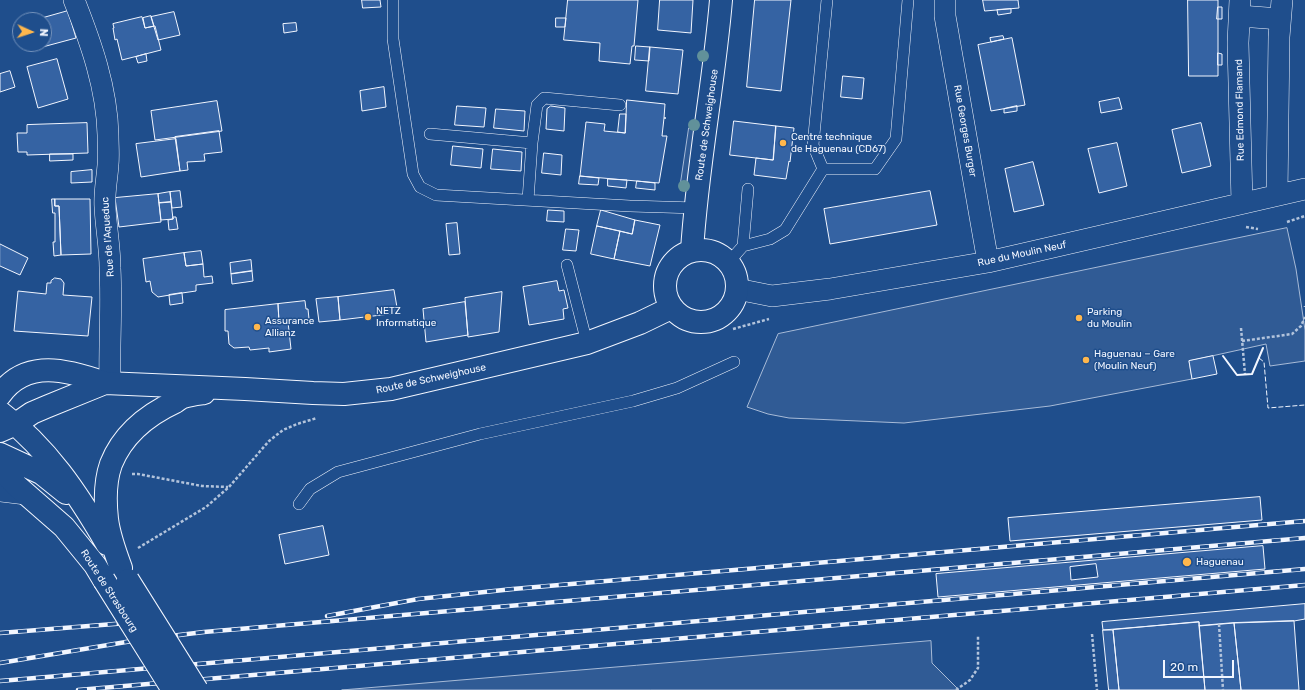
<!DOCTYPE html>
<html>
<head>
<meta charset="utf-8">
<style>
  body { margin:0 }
  #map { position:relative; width:1305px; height:690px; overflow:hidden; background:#1f4e8c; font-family:Rubik,sans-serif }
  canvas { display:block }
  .north { position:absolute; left:12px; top:12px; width:40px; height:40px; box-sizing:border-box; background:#1f4e8c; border:1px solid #7391ba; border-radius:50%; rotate:93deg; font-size:11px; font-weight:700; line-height:16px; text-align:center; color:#f2f6ff }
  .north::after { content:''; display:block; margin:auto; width:14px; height:18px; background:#ffb74d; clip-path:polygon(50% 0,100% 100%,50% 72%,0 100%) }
  .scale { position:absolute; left:1163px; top:660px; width:71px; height:18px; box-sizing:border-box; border:2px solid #f2f6ff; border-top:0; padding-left:5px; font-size:12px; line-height:14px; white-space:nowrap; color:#f2f6ff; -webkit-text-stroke:3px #1f4e8c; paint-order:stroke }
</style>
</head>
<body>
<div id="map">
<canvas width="1305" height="690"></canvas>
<div class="north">N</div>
<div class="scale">20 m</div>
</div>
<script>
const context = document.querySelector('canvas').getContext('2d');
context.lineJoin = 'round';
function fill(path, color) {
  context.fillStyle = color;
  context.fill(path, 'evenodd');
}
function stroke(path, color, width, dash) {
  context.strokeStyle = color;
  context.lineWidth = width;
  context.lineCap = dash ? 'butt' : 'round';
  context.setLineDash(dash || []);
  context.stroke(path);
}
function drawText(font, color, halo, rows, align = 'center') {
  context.font = font + ' Rubik,sans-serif';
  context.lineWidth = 3;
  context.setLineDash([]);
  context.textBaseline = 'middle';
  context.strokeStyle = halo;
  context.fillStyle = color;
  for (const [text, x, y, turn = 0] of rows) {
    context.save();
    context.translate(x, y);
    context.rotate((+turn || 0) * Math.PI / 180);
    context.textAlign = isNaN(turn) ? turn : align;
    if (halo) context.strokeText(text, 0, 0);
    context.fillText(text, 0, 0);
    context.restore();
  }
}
const parking = new Path2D(`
  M689,128l7,1 -8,54 -7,-1z
  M1287,228l9,41 9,61v31l-35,5 -4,-22 -77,17 3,18 -142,27 -146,17 -115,-5 -21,-4 -21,-7 31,-73z
  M931,641l1,22 27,27h-617z`);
fill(parking, '#305b95');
stroke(parking, '#a8bbd7', 1);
const building = new Path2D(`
  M362,0h18l1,7 -18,1z
  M568,0h70l-4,46h-2l-2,18 -31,-3 1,-18 -36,-3z
  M660,0h33l-2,33 -33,-3z
  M755,0h36l-10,91 -34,-4z
  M983,0h35l1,8 -34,3z
  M1188,0h30v76h-29z
  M1218,7h4v12h-5z
  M1011,9v4l-13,2 -1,-5z
  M68,11l8,27 -41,11 -1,-5h10v-24h-9z
  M174,12l6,23 -22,5 -7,-23z
  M151,16l3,10 -9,2 -2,-10z
  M142,17l3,11 10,-2 6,24 -39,10 -5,-21 -2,1 -2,-12h1l-1,-4z
  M556,18h10l-1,9h-9z
  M296,23l1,8 -13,2 -1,-9z
  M1003,36l1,3 -13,3 -1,-4z
  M1012,38l13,67 -34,6 -13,-66z
  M636,46l14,1 -1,14 -14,-1z
  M650,47l33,3 -5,44 -32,-3z
  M1218,53l4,1v11h-4z
  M146,54l1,7 -9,2 -2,-6z
  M57,59l11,40 -30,9 -11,-41z
  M10,71l5,16 -15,5v-18z
  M843,76l21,2 -2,21 -21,-2z
  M384,87l2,20 -24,4 -2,-20z
  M1119,98l3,11 -21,4 -2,-11z
  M627,100l38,4 -1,14h2h-2l-2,18h5l-8,47 -79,-7 6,-54 19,2 -1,7 21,2z
  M217,101l5,30 -67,9 -4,-29z
  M457,106l29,2 -2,19 -29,-2z
  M551,106l14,2 -1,23 -18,-2 1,-20z
  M1017,106v5l-13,2v-4z
  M496,109l29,2 -1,20 -30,-3z
  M620,114h6l-1,19 -7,-1z
  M734,121l42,5 -3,34 -43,-5z
  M87,123l1,30 -61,2v-3h-9l-1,-19h10v-8z
  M1201,123l10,43 -29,7 -10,-43z
  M776,126l18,2 -4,34 -1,-1 -3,18 -32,-4 2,-17 17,2z
  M219,131l3,21 -18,2 1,7 -18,1 1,8 -8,1 -5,-34z
  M176,139l4,32 -39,6 -5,-33z
  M1117,143l10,43 -28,7 -11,-44z
  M453,146l30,3 -2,19 -30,-3z
  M493,149l29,3 -1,19 -30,-2z
  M544,153l18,2 -1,20 -19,-2z
  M50,154h23v6l-23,1z
  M1033,162l11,43 -30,7 -9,-43z
  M92,170v12l-21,1v-11z
  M580,176l19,2 -1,7 -19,-1z
  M608,179l19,1 -1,8 -18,-2z
  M637,181l18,2v7l-19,-2z
  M180,191l2,16 -10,1 -2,-16z
  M930,191l7,34 -107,19 -6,-35z
  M170,192l1,10 -12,1 -1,-9z
  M158,194l3,28 -42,5 -4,-29z
  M52,199h3v7h4l2,49 -7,1 -1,-14h2v-29h-2z
  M55,199h35l1,55 -30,1 -2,-49h-4z
  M171,202l2,17 -12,1 -2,-17z
  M548,210l16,1v11l-17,-1z
  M601,210l34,10 -3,14 -35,-8z
  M173,217h3l2,12 -9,1 -1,-10 5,-1z
  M635,220l25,5 -10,41 -36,-7 6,-28 12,3z
  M457,223l3,31 -11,1 -3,-31z
  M597,226l23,5 -6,28 -23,-5z
  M566,229l13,1 -3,21 -13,-1z
  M0,244l28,14 -8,17 -20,-9z
  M201,251l2,13 -17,2 -2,-13z
  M184,253l2,13 17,-2 1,13 8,-1 1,7 -17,2v6l-14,2 -24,4 -6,-5 -2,-11 -4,1 -3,-23z
  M251,260l1,11 -21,3 -1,-11z
  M252,271l1,10 -21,3 -1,-10z
  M55,278l6,1 3,4 -1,12 29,2 -4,39 -74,-5 4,-40 28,3 1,-11h4v-2z
  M557,281l2,10 5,-1 4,18 -5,1 1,10 -35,6 -6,-38z
  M394,290l4,23 -58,7 -2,-23z
  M502,292l-3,40 -31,5 -3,-39z
  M182,293l1,10 -13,2 -1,-10z
  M338,297l2,23 -21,2 -3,-23z
  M305,301l1,8h2l1,10 -21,3v-1l-9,1 -1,-18z
  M465,302l3,33 -42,7 -3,-33z
  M278,304l1,18 9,-1v1l3,27 -22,3v-4l-19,2 -1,-3 -15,1 -5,-4 -1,-13h-3v-21z
  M1213,356l4,18 -25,5 -3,-18z
  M1260,497l2,23 -252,21 -2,-23z
  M323,526l6,29 -44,9 -6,-29z
  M1263,546l2,23 -327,28 -2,-23z
  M1096,564l2,13 -27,3 -1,-13z
  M1305,604v15l-11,2 -60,2 -35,3v-4l-96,8 -1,-8z
  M1294,621l5,69h-58l-7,-67z
  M1199,622l6,68h-86l-6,-60z
  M1234,623l7,67h-36l-6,-64z
  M1103,630h10l6,60h-10z`);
fill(building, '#3563a3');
stroke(building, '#f2f6ff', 1);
const service = new Path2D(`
  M393,0v39l20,135 7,13 16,8 194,11 66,2
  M430,134l102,9
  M823,169h52l21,-30 12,-139
  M823,169l-10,-24 14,-145
  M528,200l4,-57 5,-38 7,-7 76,7
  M743,246l27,-7 15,-9 38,-61
  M728,263l15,-17 5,-57
  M567,265l20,78
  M299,504l11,-15 28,-17 142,-38 153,-33 44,-13 57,-26`);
const minor = new Path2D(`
  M74,0c17,43 33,88 34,135 0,10 1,20 0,30 -1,14 -4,28 -3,42 1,21 5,40 5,61 2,38 -1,77 0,115
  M945,0v16l43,246
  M1240,0l-2,43 4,160
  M1240,16l40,3
  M1277,195l2,-158 3,-37
  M737,289l35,7 58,-7 158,-27 317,-73
  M0,491l26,3`);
const primary = new Path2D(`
  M665 286a36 36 0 1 1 72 0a36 36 0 1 1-72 0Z
  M692,251c5,-84 22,-167 29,-251
  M0,395c26,-37 68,-25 105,-12
  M0,412c47,35 78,82 107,132
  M0,431l16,-7 16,-11 14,-6 59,-24 140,6 68,4 31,1 47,-5 196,-46 53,-20 31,-15
  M0,454l41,19 25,20
  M0,468l17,18 47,41 31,38 9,15
  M121,568c-6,-16 -12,-32 -14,-49 -2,-18 -2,-38 4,-55 12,-30 36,-49 64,-62 3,-2 5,-4 8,-5 6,-2 14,-3 21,-4`);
stroke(service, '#f2f6ff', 12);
stroke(minor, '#f2f6ff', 22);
stroke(primary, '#f2f6ff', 24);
stroke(new Path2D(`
  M1287,222l18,-6
  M1246,227l12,2
  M1305,306v1
  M1241,328l4,46
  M733,329l36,-10
  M1242,341l50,-7 9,-8 4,-9
  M132,474h6l64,12 26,1
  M138,548l68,-41 23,-20 40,-46 14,-11 14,-6 20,-6
  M1219,624l4,66
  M1092,634l5,56
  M956,690l14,-10 8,-12v-32`), '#b3c4dc', 2.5, [3, 2]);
stroke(service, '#1f4e8c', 11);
stroke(minor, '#1f4e8c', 21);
stroke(primary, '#1f4e8c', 22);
const rail = new Path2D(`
  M327,616l91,-17 95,-10 792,-68
  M0,633l127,-10
  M0,663l138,-23 66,-8 1101,-94
  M0,681l1305,-112
  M78,690l1227,-105`);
stroke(rail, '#f2f6ff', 4.5);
stroke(rail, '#1f4e8c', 3, [9]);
const primaryBridge = new Path2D(`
  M104,580l69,110
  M128,580l69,110`);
stroke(primaryBridge, '#f2f6ff', 24, []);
stroke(primaryBridge, '#1f4e8c', 22);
stroke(new Path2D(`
  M1259,358l5,4 4,46 37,-3`), '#f2f6ff', 1, [5, 2]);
stroke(new Path2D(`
  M1223,356l14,19 15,-1 11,-26`), '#f2f6ff', 2);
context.fillStyle = '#61919a';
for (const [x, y] of [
  [703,56],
  [694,125],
  [684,186]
]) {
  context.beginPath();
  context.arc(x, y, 6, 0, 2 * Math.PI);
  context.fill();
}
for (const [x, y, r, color] of [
  [783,143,4,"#ffb74d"],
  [368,317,4,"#ffb74d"],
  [1079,318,4,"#ffb74d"],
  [257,327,4,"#ffb74d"],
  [1086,360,4,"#ffb74d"],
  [1187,562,5,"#ffb74d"]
]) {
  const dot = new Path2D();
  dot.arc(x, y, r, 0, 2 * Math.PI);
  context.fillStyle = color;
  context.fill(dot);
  stroke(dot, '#1f4e8c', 1.5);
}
drawText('10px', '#f2f6ff', '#1f4e8c', [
  ["Rue Edmond Flamand",1240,110,-91],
  ["Route de Schweighouse",707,125,-82],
  ["Rue Georges Burger",965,131,80],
  ["Rue de l'Aqueduc",108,237,-94],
  ["Rue du Moulin Neuf",1022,254,-12],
  ["Route de Schweighouse",431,379,-12],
  ["Route de Strasbourg",109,591,57]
]);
drawText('10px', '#f2f6ff', '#1f4e8c', [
  ["Centre technique",791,137],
  ["de Haguenau (CD67)",791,149],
  ["NETZ",376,311],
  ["Informatique",376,323],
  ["Parking",1087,312],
  ["du Moulin",1087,324],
  ["Assurance",265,321],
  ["Allianz",265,333],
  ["Haguenau − Gare",1094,354],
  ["(Moulin Neuf)",1094,366],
  ["Haguenau",1196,562]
], 'left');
</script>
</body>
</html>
